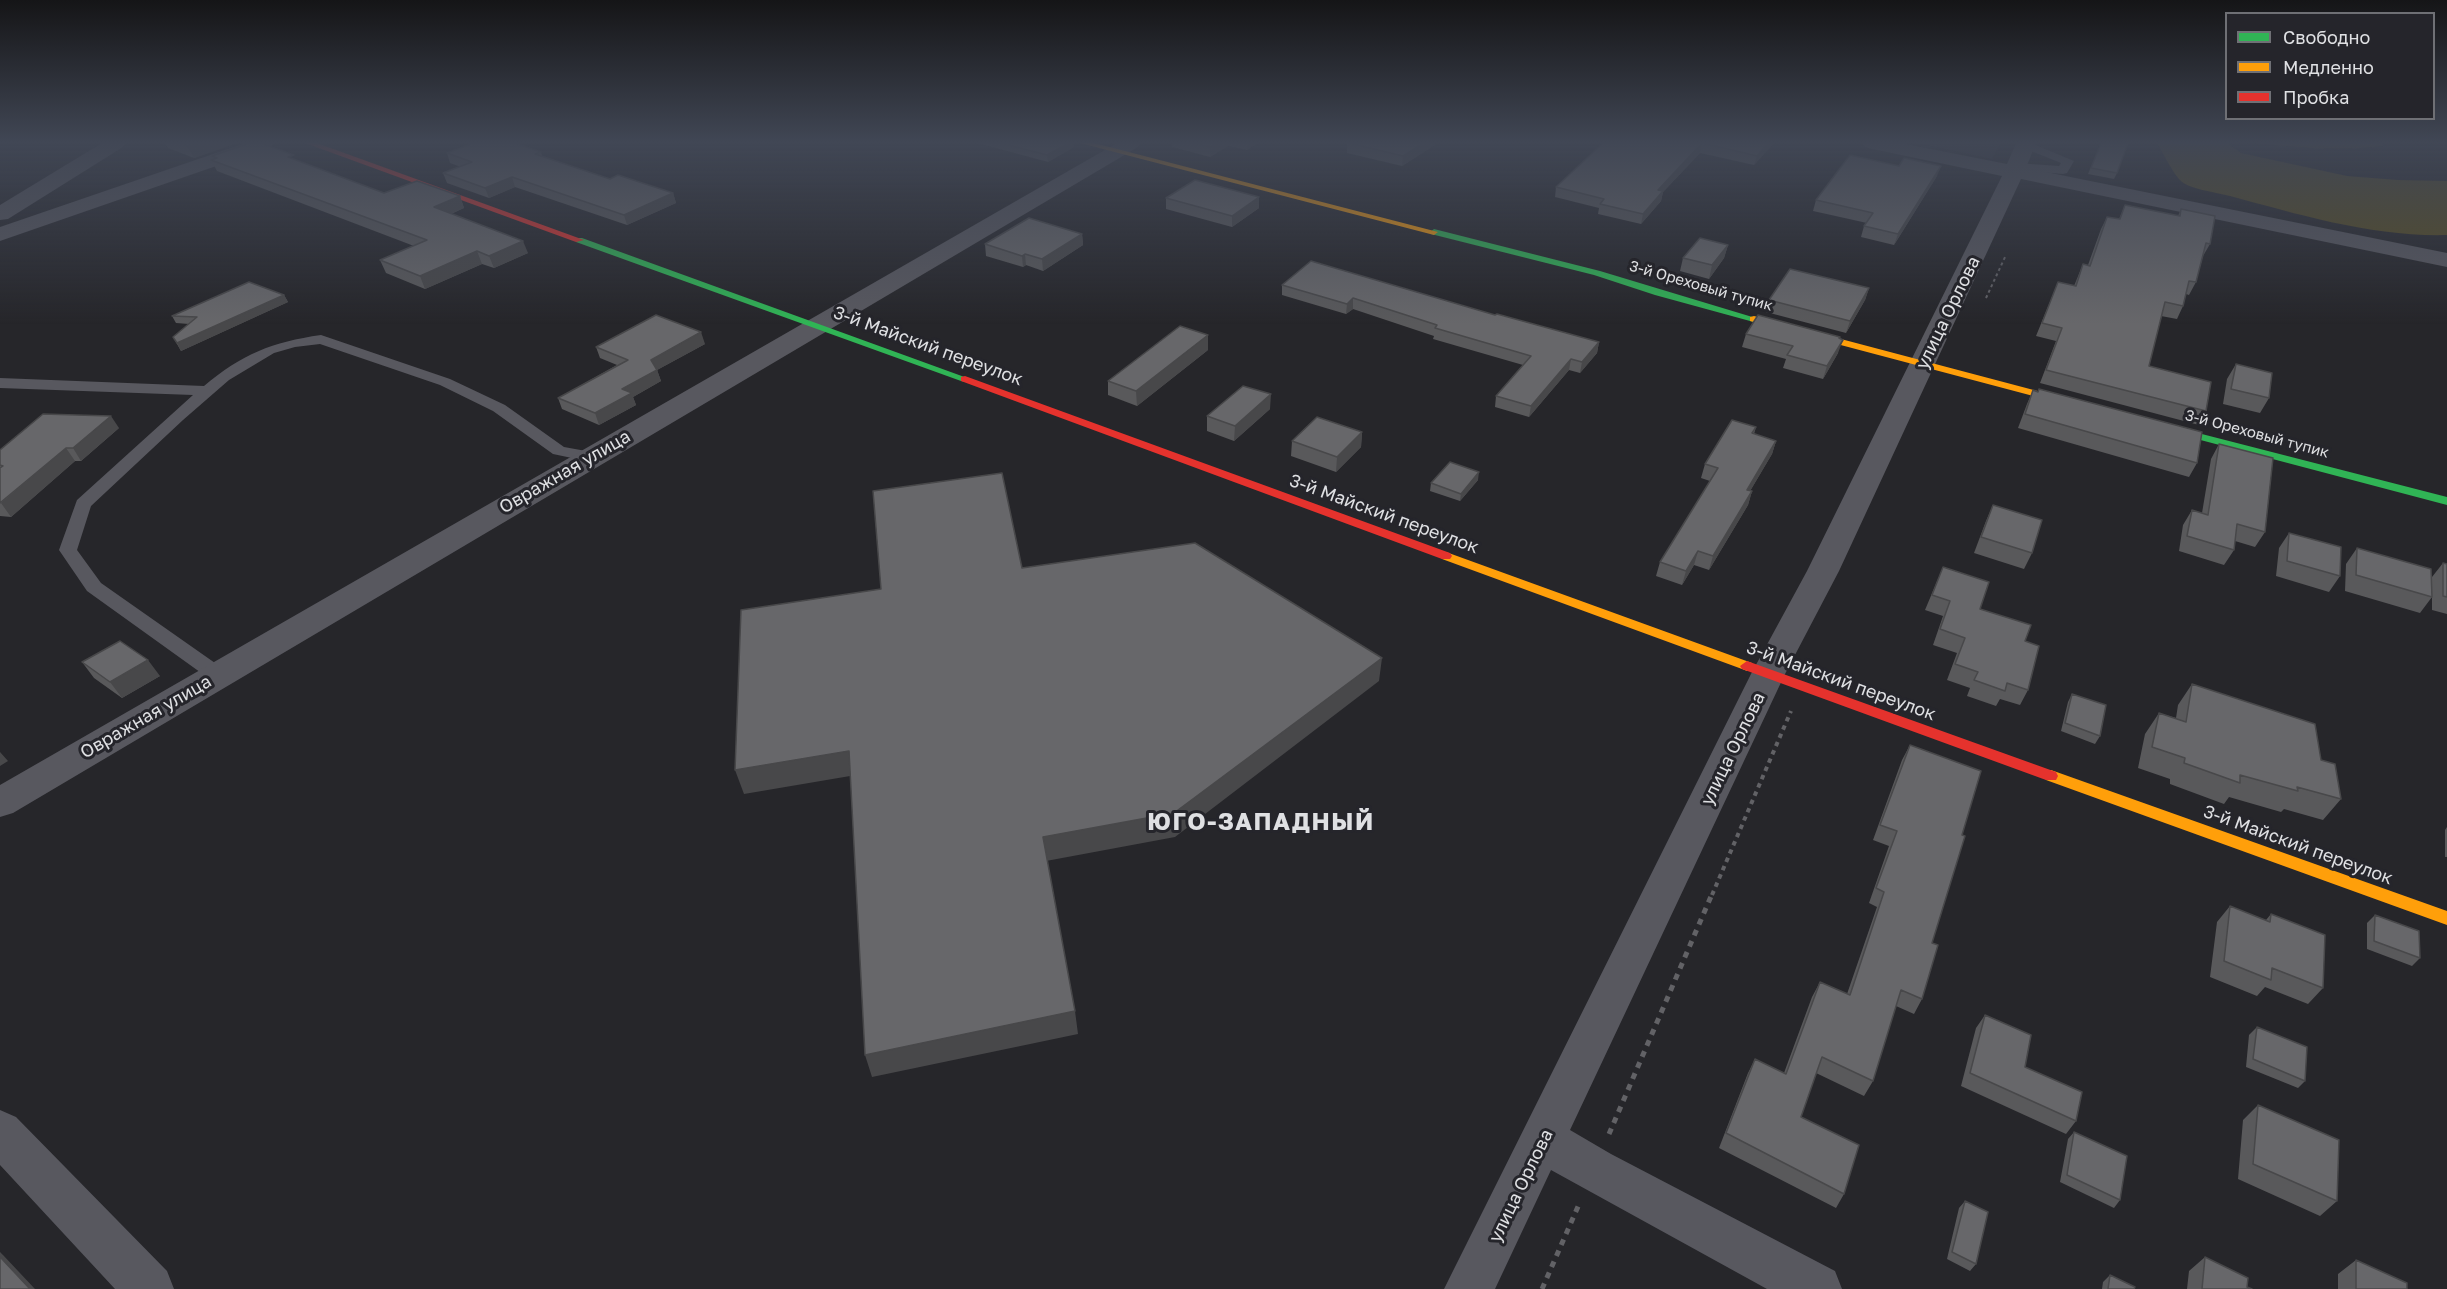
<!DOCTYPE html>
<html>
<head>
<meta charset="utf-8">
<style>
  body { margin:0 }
  #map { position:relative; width:2447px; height:1289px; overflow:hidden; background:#26262a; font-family:"Golos Text",sans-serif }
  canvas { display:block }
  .legend { position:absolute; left:2225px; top:12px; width:210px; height:108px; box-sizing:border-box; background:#25252b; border:2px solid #6f7075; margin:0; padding:8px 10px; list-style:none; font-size:18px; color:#dfe0e3 }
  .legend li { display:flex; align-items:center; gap:12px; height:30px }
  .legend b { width:30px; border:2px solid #6f7075 }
</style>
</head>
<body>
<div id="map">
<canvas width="2447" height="1289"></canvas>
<ul class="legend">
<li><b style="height:8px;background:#30b455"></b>Свободно</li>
<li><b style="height:8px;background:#ff9f0a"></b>Медленно</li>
<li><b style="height:8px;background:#e5322d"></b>Пробка</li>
</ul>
</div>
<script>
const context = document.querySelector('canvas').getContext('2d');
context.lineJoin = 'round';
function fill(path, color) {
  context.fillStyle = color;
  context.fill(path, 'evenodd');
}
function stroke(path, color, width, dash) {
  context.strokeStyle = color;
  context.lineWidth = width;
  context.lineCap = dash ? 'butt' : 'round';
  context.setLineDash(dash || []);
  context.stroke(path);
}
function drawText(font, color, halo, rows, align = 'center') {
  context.font = font + ' "Golos Text",sans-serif';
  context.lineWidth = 6;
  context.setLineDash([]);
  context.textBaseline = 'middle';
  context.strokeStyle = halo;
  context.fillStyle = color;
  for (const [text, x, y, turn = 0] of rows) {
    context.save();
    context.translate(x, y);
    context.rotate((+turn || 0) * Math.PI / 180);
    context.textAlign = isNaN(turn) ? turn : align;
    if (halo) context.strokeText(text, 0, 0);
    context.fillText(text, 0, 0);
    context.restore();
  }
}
fill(new Path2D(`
  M1917,143h84l-9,16z`), '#2f2f38');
fill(new Path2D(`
  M2157,143h70l14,10 106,23 51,4 49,1v54c-74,2 -146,-20 -217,-39 -12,-3 -39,-7 -48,-14 -10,-9 -18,-28 -25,-39z
  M2257,143h125l1,3c-43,5 -84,2 -126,-3z`), '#584d1f');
stroke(new Path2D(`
  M1986,298l20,-43`), '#626266', 2, [3, 3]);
stroke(new Path2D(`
  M1712,895l79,-184`), '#626266', 4, [4.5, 4.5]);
stroke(new Path2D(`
  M1609,1134l103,-240
  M1542,1289l38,-87`), '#626266', 5, [6, 6]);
fill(new Path2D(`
  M2021,143h10l43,18 -7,12 -4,1 -51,-4 -2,-3 6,-4 43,3 2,-3 -40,-16z
  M321,335l129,44 55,26 59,42 33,6 2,4 -8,5 -38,-8 -60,-43 -53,-26 -120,-41 -25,3 -21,6 -45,27 -46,40 -92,86 -14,44 24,33 124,87 3,5 -3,5 -7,2 -7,-2 -124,-89 -28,-41 18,-50 116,-105 -193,-7v-10l204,8c38,-32 68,-44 117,-51z`), '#58585f');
fill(new Path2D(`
  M102,143h24l-3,4 -115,72 -8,1v-15z
  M245,143h29l-3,4 -271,94v-14z
  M1117,143h24l-3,4 -1125,666 -13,4v-32z
  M1862,143h39l106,21 9,-21h20l-10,25 421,85v14l-426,-88 -182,392 -54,103 -215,456 41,24 224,117 7,18h-75l-216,-119 -56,119h-51l307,-615 56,-103 195,-395 -130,-27 -7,-2z
  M0,1110l16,7 151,154 7,18h-59l-115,-124z`), '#58585f');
fill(new Path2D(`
  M1434,229l166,42 159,48 -5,3 -4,-1 -95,-26 -61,-20 -163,-41 -1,-2z
  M576,238h6l388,141 -5,3 -4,-1 -385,-139z
  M2159,423l288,74v8l-292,-77 -2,-2z`), '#30b455');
fill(new Path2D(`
  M1080,143h14l344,89 -4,3z
  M1754,316l325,86 1,2 -5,3 -4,-1 -321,-85v-4z
  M1446,552l306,111 2,3 -7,5 -5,-2 -300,-110 -2,-3z
  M2051,770l396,141v14l-401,-145 -2,-4 2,-4z`), '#ff9f0a');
fill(new Path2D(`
  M305,143h12l267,97 -8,2z
  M965,376l485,177 2,3 -2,3h-8l-481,-178v-4z
  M1747,661l309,111 2,4 -2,4h-10l-304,-111 -2,-3z`), '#e5322d');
fill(new Path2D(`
  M165,143h72l-43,15 -26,-10z
  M977,143h97v4l-26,15z
  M1172,143h86l-11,7 -19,-4 -18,11 -38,-10z
  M1347,143h88v2l-33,21 -55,-13z
  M1603,143h171l-20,22 -54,-12 -37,39 -2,9 -20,23 -43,-10 1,-6 -44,-11 1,-10z
  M2101,143l16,30 -3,6 -26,-5z
  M541,152l1,4 68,23 63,14 3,10 -49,22 -112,-38 -26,11 -42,-15 -4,-10 18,-6 -11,-4 -3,-10z
  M212,156l84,4 88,33 76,3 4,12 -13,6 77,39 -34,15 -12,-4 -57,25 -39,-16 -6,-13 34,-14 -197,-75 -6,-11 3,-1z
  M1937,176l-43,69 -33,-8 3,-11 3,-3 -54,-12 3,-11z
  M1259,197v11l-27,19 -66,-18v-11z
  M2125,205l53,11 3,-7 29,35 -7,12 -7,26 -7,13 -3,-1 -3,12 -6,13 -16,-3 -12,50 57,45 -7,14 -159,-42 16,-42 -20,-5 22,-54 16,4 9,-22 5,1 13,-36 6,-12 12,2z
  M1082,234l1,11 -40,26 -17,-6 -3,2 -37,-11 -1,-12z
  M1728,245l-4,13 -15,21 -29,-8 3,-13z
  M1282,285l213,30 104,27 -2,11 -17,20 -11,-3 -40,47 -34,-10 1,-11 27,-31 -90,-26 1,-3 -81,-27 -7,5 -64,-19z
  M1869,288l-4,12 -19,33 -80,-21 3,-12z
  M284,295l4,7 -107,49 -8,-14 16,-13 -13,-1 -4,-7z
  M1746,334l93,5 -1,14 -15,26 -40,-11 3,-9 -44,-12z
  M705,344l-48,26 4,11 -28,16 3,8 -37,20 -37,-16 -4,-11 59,-33 -17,-7 -4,-11z
  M1208,350l-71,56 -29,-11v-14z
  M2236,364l33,34 -9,15 -37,-9 4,-25z
  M2033,390l164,73 -8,14 -171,-49 9,-24z
  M1270,409l-36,32 -27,-10v-15z
  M1756,427l-2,7 22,7 -4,13 -22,37h2l-4,14 -39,65 -15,-5 -12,20 -26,-9 4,-14 50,-81 -9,-3 4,-14z
  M119,428l-38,33h-6l-64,56 -11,-1v-66z
  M1362,432l-1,15 -25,25 -45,-16 1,-15z
  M2219,444l46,88 -10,15 -20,-6 -1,9 -10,15 -45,-14 4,-26 9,-15 10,3 9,-54z
  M1478,480l-18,21 -30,-10 1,-8z
  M1993,505l39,48 -8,16 -50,-16 12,-32z
  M2289,533l51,43 -11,16 -53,-16 3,-28z
  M2357,548l75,49 -12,16 -75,-22 1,-27z
  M2443,563l4,1v50l-15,-4v-33z
  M1943,567l37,42 45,32 3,49 -8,15 -20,-6 -4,7 -29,-10 3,-8 -23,-8 10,-27 -24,-8 10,-29 -18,-6z
  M82,662l78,14 -38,22 -28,-20z
  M2192,684l129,76 20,39 -18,21 -39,-11 -3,3 -52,-15 -5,7 -54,-20v-5l-32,-11 7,-34 14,-21 17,5 2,-13z
  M2072,694l28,42 -5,8 -34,-13 7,-29z
  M1910,745l52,90 -30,108 -10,56 -8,15 -18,-8 -23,75 -9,15 -48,-23 -15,44 43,77 -8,14 -117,-60 29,-75 7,-14 29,14 28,-76 8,-15 27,12 30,-87 -8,-4 20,-57 -16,-6 29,-80z
  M2447,827v30h-2v-27z
  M2230,906l36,14 5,-6 52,74 -15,16 -43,-17 -8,9 -47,-19 7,-55z
  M2375,915l45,43 -8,8 -45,-17v-26z
  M1985,1015l40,52 51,54 -10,13 -105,-48 15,-58z
  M2257,1027l48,54 -7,7 -52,-21 3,-32z
  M2258,1105l79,96 -17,15 -82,-37 5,-59z
  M2074,1132l46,68 -6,8 -54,-26 8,-43z
  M1965,1201l11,63 -6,7 -23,-12 12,-51z
  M2205,1257l42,30 5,2h-65l2,-18z
  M2356,1260l51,29h-69v-15z
  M2110,1275l24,14h-32l1,-7z`), '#59595b');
fill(new Path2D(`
  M195,143h42l-43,15 -7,-12z
  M1069,143h5v4l-26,15 -1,-7z
  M1216,143h12v3l-18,11v-10z
  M1247,143h11l-11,7z
  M1424,143h11v2l-33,21 1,-10z
  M1702,143l-2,10 -37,39 -2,9 -20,23 2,-10 15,-24z
  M1768,143h6l-20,22 3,-9z
  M1941,166l-4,10 -43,69 4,-11z
  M512,177l3,10 -26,11 -4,-10z
  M673,193l3,10 -49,22 -3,-10z
  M460,196l4,12 -26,11 -4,-12z
  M1259,197v11l-27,19v-11z
  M1082,234l1,11 -40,26 -1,-12z
  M523,241l5,12 -34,15 -5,-12z
  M1728,245l-4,13 -15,21 3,-14z
  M477,251l5,13 -57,25 -5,-13z
  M1025,254l1,11 -3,2 -1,-11z
  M1869,288l-4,12 -19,33 4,-12z
  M284,295l4,7 -107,49 -4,-8z
  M1353,298v11l-7,5 1,-10z
  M701,332l4,12 -48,26 4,11 -28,16 3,8 -37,20 -4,-12 27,-24 29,-29z
  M1208,335v15l-71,56 -1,-15z
  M1843,340l-5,13 -15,26 4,-13z
  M1599,342l-2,11 -17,20 2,-11z
  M1571,359l-2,11 -40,47 2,-11z
  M1271,394l-1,15 -36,32 1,-15z
  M111,416l8,12 -38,33 -8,-13z
  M1362,432l-1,15 -25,25 1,-15z
  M1776,441l-4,13 -29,49 4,-13z
  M66,448l9,13 -64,56 -10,-14z
  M1479,472l-1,8 -18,21 1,-7z
  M1752,491l-4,14 -39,65 4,-14z
  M1698,551l-4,14 -12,20 4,-14z
  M1382,658l-3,23 -204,156 -129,24 -3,-24z
  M148,660l12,16 -38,22 -12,-16z
  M849,751l7,24 -112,19 -9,-24z
  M0,752l8,9 -8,5z
  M1075,1011l3,23 -206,43 -7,-22z
  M0,1252l3,3 32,34h-5l-30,-32z`), '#48484a');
const building = new Path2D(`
  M181,143h14l-8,3z
  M250,143h11l33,12 -6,2 96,36 33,-12 43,15 -26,11 89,34 -34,15 -12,-5 -57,25 -40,-16 47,-20 -216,-80 6,-2 -5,-2z
  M473,143h42l26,9 -6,2 75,25 8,-4 55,18 -49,22 -112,-38 -27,11 -42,-15 29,-11 -25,-9z
  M1001,143h68l-22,12z
  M1193,143h23l-6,4z
  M1349,143h75l-21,13z
  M1603,143h99l-44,47 5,1 -20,23 -43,-10 4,-5 -48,-12z
  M1703,143h65l-11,13z
  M2101,143h27l-11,30 -26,-5z
  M1850,155l49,11 5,-8 37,8 -43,68 -34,-8 9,-13 -57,-13z
  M1195,180l64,17 -27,19 -66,-18z
  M2125,205l55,11 1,-7 34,7 -5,28 -4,-1 -10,39 -7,-1 -6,25 -18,-4 -16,64 62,16 -5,29 -160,-41 16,-42 -20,-5 16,-41 18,4 7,-22 7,2 17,-49 13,2z
  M1029,218l53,16 -40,25 -17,-5 -3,2 -37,-12z
  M1700,238l28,7 -16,20 -29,-7z
  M1311,261l184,54 2,-1 102,28 -17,20 -11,-3 -40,47 -35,-10 35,-40 -96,-28 2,-3 -84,-27 -6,6 -65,-19z
  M1790,269l79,19 -19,33 -81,-21z
  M249,282l35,13 -107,48 -4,-6 24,-20 -25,-1z
  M656,315l45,17 -50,28 6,10 -35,19 10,4 -37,20 -37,-15 70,-38 -32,-13z
  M1758,315l82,22 -1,1 4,2 -16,26 -40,-11 6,-9 -47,-12z
  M1180,326l28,9 -72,56 -28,-10z
  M2236,364l36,9 -3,25 -38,-9z
  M1243,386l28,8 -36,32 -28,-10z
  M2039,389l163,43 -5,31 -172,-49 8,-24 5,2z
  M43,414l68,2 -38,32h-7l-66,55v-35l3,-2 -3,-1v-15z
  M1317,417l45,15 -25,25 -45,-16z
  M1732,420l24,7 -4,6 24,8 -29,49 5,1 -39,65 -15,-5 -12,20 -26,-9 58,-94 -13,-4z
  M2219,444l54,14 -8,74 -28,-8 -3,26 -47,-14 5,-26 16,5z
  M1450,462l29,10 -18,22 -30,-11z
  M1002,473l20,95 173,-25 187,115 -208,155 -131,24 32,174 -210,44 -16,-304 -114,19 6,-160 140,-21 -8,-98z
  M1993,505l49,15 -10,33 -51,-16z
  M2289,533l52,14 -1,29 -53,-15z
  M2357,548l74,21 1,28 -76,-22z
  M2443,563l4,1v33l-4,-1z
  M1943,567l46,15 -9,27 51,16 -6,16 14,5 -11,44 -21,-7 -2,8 -31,-11 4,-8 -23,-8 10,-26 -25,-9 10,-28 -18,-6z
  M120,641l28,19 -38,22 -28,-20z
  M2192,684l123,40 6,36 14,4 6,35 -44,-12 1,4 -58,-16v8l-56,-20 1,-5 -33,-11 7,-34 27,9z
  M2072,694l34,11 -6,31 -35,-13z
  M1910,745l71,26 -19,64 3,1 -33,107 6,2 -16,54 -21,-9 -28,91 -51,-24 -21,60 58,28 -15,49 -118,-61 29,-74 31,15 34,-92 30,13 34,-103 -8,-4 21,-57 -17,-6z
  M2230,906l40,16 1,-8 54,21 -2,53 -51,-20 -1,12 -47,-19z
  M2375,915l44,16 1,27 -46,-17z
  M1985,1015l46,20 -6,32 57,25 -6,29 -106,-48z
  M2257,1027l50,20 -2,34 -52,-22z
  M2258,1105l81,35 -2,61 -84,-37z
  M2074,1132l53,24 -7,44 -53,-25z
  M1965,1201l23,11 -12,52 -24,-12z
  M0,1257l30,32h-30z
  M2205,1257l43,21 -1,9 5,2h-50z
  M2356,1260l51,23v6h-51z
  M2110,1275l25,12 -1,2h-26z`);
fill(building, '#67676a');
stroke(building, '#48484a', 1.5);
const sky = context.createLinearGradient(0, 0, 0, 324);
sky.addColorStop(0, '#151517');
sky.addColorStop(0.44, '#414755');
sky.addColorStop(1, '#41475500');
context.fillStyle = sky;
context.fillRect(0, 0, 2447, 324);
drawText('15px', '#dfe0e3', '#25252b', [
  ["3-й Ореховый тупик",1701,286,16],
  ["3-й Ореховый тупик",2257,434,15]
]);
drawText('18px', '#dfe0e3', '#25252b', [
  ["улица Орлова",1948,313,-64],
  ["3-й Майский переулок",928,346,20],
  ["Овражная улица",565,472,-30],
  ["3-й Майский переулок",1384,514,20],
  ["3-й Майский переулок",1841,681,20],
  ["Овражная улица",146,717,-30],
  ["улица Орлова",1733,749,-64],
  ["3-й Майский переулок",2298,845,20],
  ["улица Орлова",1521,1186,-64]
]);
context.letterSpacing = '1.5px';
drawText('bold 24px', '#dfe0e3', '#25252b', [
  ["ЮГО-ЗАПАДНЫЙ",1261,822]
]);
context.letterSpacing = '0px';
</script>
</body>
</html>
